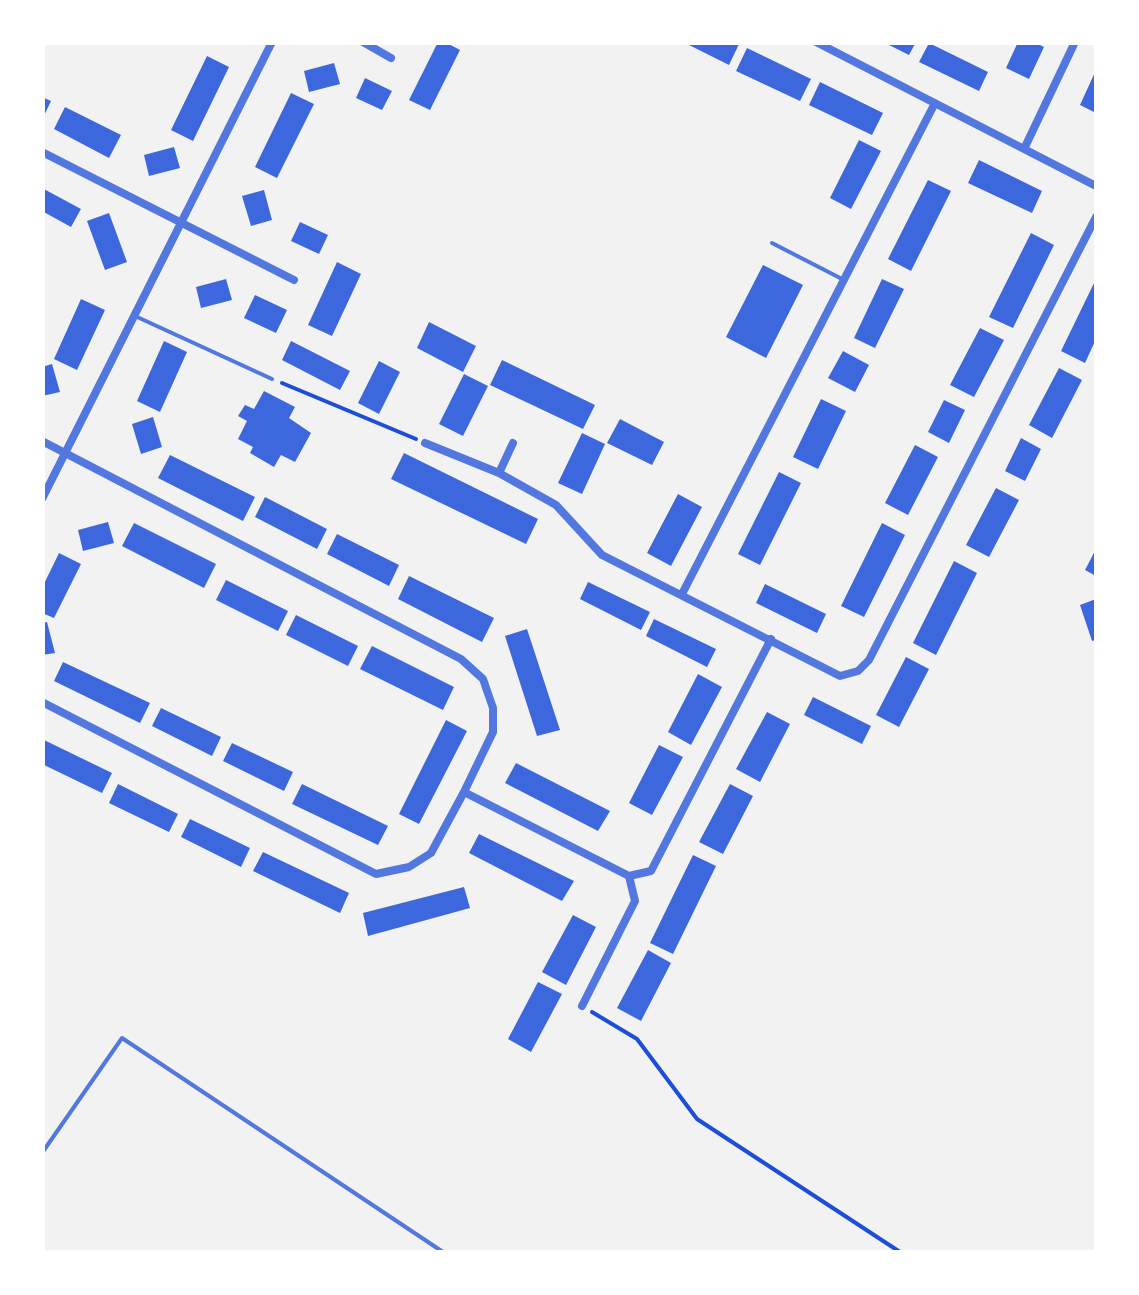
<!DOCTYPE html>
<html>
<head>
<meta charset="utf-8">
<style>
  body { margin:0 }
  #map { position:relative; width:1139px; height:1295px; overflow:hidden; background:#f2f2f2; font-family:Roboto,sans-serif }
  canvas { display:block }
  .frame { position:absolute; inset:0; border:45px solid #fff; pointer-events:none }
</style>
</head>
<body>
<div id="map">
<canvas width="1139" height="1295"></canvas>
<div class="frame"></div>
</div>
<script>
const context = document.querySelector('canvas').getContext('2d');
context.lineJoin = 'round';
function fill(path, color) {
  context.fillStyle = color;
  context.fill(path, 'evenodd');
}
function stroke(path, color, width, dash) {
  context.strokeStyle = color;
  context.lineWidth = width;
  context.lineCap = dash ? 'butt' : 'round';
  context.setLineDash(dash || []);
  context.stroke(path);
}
fill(new Path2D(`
  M438,42h7l15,8 -30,60 -21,-10z
  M683,42h57l-11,23z
  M883,42h33l-7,13z
  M1018,42h16l10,5 -15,32 -23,-11z
  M929,43l59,29 -9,19 -60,-29z
  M747,48l64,31 -11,22 -64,-30z
  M207,56l22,11 -36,74 -22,-11z
  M334,63l6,21 -31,8 -5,-21z
  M1096,70v43l-16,-8z
  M365,78l27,13 -10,19 -26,-12z
  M820,82l63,31 -11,22 -63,-30z
  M291,93l23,11 -37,74 -22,-11z
  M42,97l9,4 -9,19z
  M65,107l56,28 -12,23 -55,-29z
  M859,140l22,11 -30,58 -21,-11z
  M174,147l6,21 -31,8 -5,-21z
  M979,160l63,31 -10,22 -64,-30z
  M928,180l23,11 -40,80 -23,-12z
  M42,188l39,21 -10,18 -29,-16z
  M264,190l8,30 -21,6 -9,-30z
  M109,213l18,49 -22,8 -18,-49z
  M300,222l28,13 -9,19 -28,-13z
  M1031,233l23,12 -41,83 -24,-11z
  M337,262l24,12 -29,62 -24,-11z
  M763,265l40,20 -37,73 -40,-21z
  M226,279l6,21 -31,8 -5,-21z
  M882,279l22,10 -29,59 -21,-10z
  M1096,279v60l-11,24 -24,-12z
  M255,295l32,15 -11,23 -32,-15z
  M81,299l24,11 -28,60 -23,-11z
  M429,322l47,24 -13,26 -46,-24z
  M980,328l24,12 -30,57 -24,-12z
  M164,341l23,11 -27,60 -23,-11z
  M291,341l59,30 -10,19 -58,-30z
  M843,351l26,14 -14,27 -27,-14z
  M502,360l93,45 -12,24 -93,-44z
  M379,361l21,11 -21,42 -21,-11z
  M52,364l8,28 -18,4v-29z
  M1059,368l23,12 -30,58 -23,-13z
  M464,374l24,12 -25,50 -24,-12z
  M264,391l31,16 -6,11 22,15 -16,29 -14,-7 -7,12 -24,-14 3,-6 -15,-8 9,-18 -9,-5 7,-11 9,4z
  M821,399l25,12 -28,58 -25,-12z
  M944,400l21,10 -16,33 -21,-11z
  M153,417l9,30 -21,7 -9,-30z
  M620,419l44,23 -12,23 -45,-22z
  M582,433l23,11 -23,50 -24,-11z
  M1021,438l20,11 -16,32 -20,-10z
  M915,445l23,12 -30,58 -23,-12z
  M404,453l134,66 -12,25 -135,-65z
  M170,455l85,42 -12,24 -85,-43z
  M779,472l22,11 -41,82 -22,-11z
  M996,488l23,12 -30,57 -23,-12z
  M678,494l24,13 -31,59 -24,-13z
  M265,497l62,32 -10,20 -62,-32z
  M108,522l6,21 -31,8 -5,-21z
  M134,523l82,41 -12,24 -82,-42z
  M882,523l23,12 -41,82 -23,-11z
  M337,534l62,31 -10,21 -62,-32z
  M1096,549v27l-11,-6z
  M59,553l22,11 -27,54 -12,-5v-25z
  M954,561l23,12 -41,82 -23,-12z
  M409,576l85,42 -12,24 -84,-43z
  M226,580l62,31 -10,20 -62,-31z
  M588,582l62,30 -9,18 -61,-31z
  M765,584l61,30 -9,19 -61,-30z
  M1096,599v41l-4,1 -12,-36z
  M296,615l62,31 -10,20 -62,-31z
  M654,619l62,30 -9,18 -61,-31z
  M47,622l8,31 -13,2v-32z
  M527,629l33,101 -23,6 -32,-100z
  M372,646l82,41 -11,23 -83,-41z
  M906,657l23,12 -30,58 -23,-12z
  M63,662l87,41 -10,20 -86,-42z
  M698,674l24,13 -31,58 -23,-13z
  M813,697l58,29 -9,18 -58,-29z
  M161,708l60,29 -9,19 -60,-30z
  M767,712l23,12 -30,58 -24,-13z
  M446,720l21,11 -48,93 -20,-10z
  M42,739l70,34 -10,20 -60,-29z
  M232,743l61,29 -9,19 -61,-30z
  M659,745l24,12 -31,58 -23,-12z
  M516,763l94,48 -12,20 -93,-48z
  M118,784l60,30 -9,18 -60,-29z
  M302,784l86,42 -10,19 -86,-41z
  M730,784l23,12 -30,58 -24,-12z
  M190,819l60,29 -9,19 -60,-30z
  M479,834l95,47 -12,20 -93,-48z
  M263,852l86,41 -9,20 -87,-42z
  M693,855l23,11 -43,88 -23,-11z
  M464,887l6,21 -102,28 -5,-23z
  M573,915l23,12 -30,58 -24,-13z
  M648,950l23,13 -30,58 -24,-13z
  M538,982l24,12 -31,58 -23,-13z`), '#3d67dc');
stroke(new Path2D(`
  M282,383l134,56
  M592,1012l45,27 60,80 203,133`), '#1d4ed8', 4);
stroke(new Path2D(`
  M772,243l72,37
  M135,316l137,63
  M42,1153l80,-115 321,214`), '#5277de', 4);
stroke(new Path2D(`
  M363,42l28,16
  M816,42l280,144
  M1024,149l51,-107
  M42,152l252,128
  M42,441l419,218 22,20 10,29v24l-29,60 -33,61 -22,14 -33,7 -334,-172
  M425,443l74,30 57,32 46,50 238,121 18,-5 11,-11 227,-443
  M499,473l14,-30
  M42,499l230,-457
  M682,594l253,-491
  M464,792l165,84
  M582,1006l53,-105 -6,-25 22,-5 120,-232`), '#5277de', 8);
</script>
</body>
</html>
